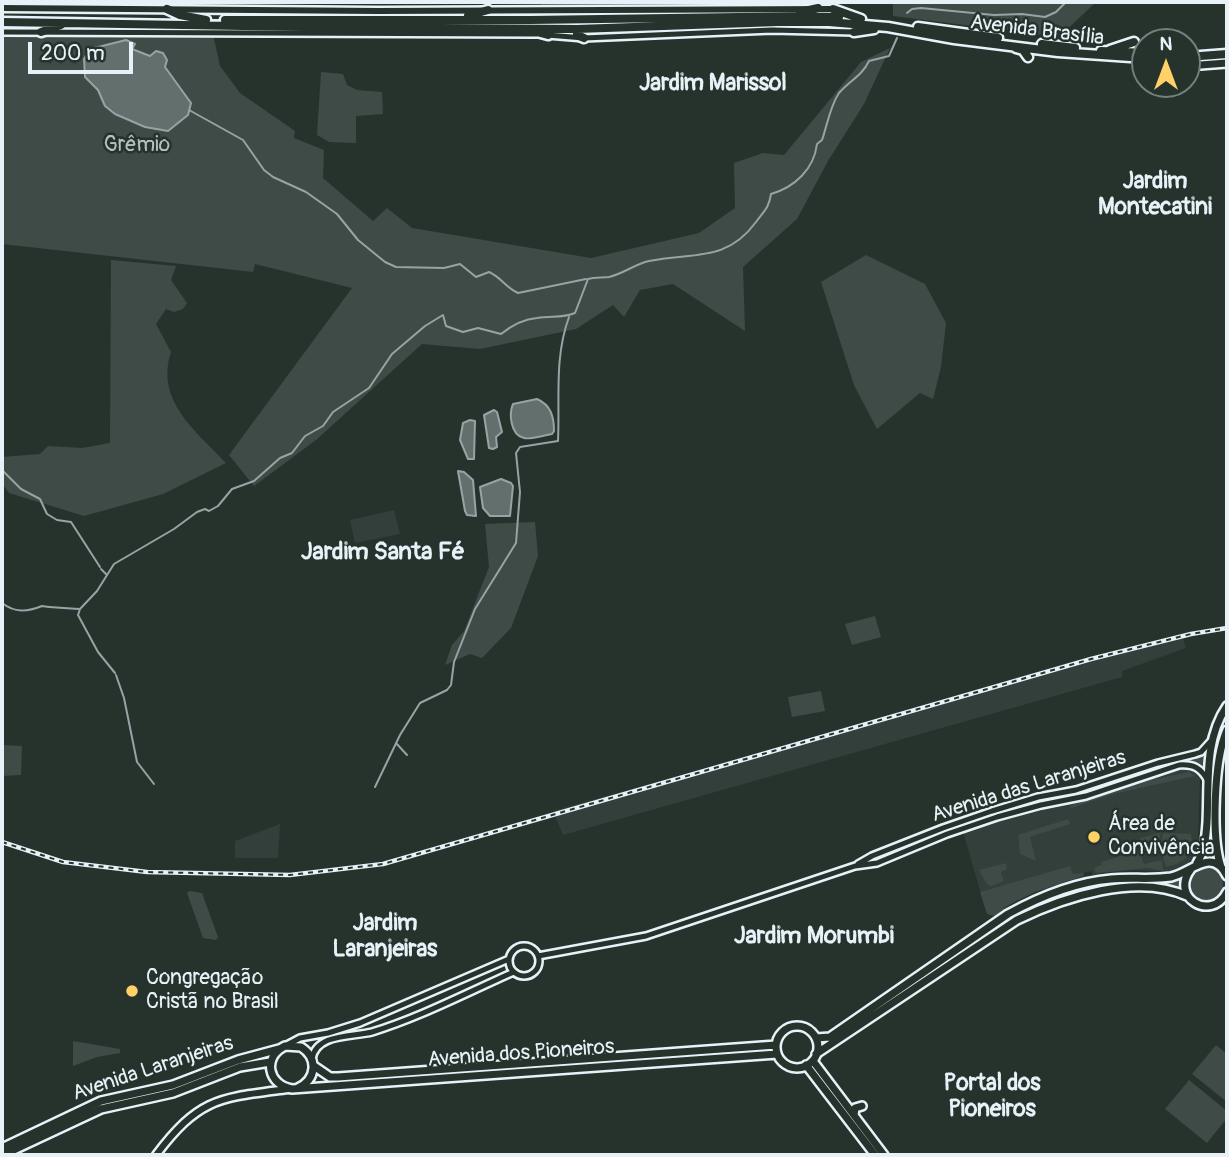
<!DOCTYPE html>
<html>
<head>
<meta charset="utf-8">
<style>
  body { margin:0 }
  #map { position:relative; width:1229px; height:1157px; overflow:hidden; background:#26332d; font-family:Pangolin,sans-serif }
  canvas { display:block }
  .frame { position:absolute; inset:0; border:4px solid #e8f1f8; pointer-events:none }
  .north { position:absolute; left:1131px; top:28px; width:70px; height:70px; box-sizing:border-box; background:#26332d; border:2px solid #747f7e; border-radius:50%; rotate:0deg; font-size:19px; font-weight:700; line-height:28px; text-align:center; color:#e8f1f8 }
  .north::after { content:''; display:block; margin:auto; width:24px; height:32px; background:#ffd166; clip-path:polygon(50% 0,100% 100%,50% 72%,0 100%) }
  .scale { position:absolute; left:28px; top:42px; width:105px; height:32px; box-sizing:border-box; border:4px solid #e8f1f8; border-top:0; padding-left:9px; font-size:21px; line-height:24px; white-space:nowrap; color:#e8f1f8; -webkit-text-stroke:5px #26332d; paint-order:stroke }
</style>
</head>
<body>
<div id="map">
<canvas width="1229" height="1157"></canvas>
<div class="frame"></div>
<div class="north">N</div>
<div class="scale">200 m</div>
</div>
<script>
const context = document.querySelector('canvas').getContext('2d');
context.lineJoin = 'round';
function fill(path, color) {
  context.fillStyle = color;
  context.fill(path, 'evenodd');
}
function stroke(path, color, width, dash) {
  context.strokeStyle = color;
  context.lineWidth = width;
  context.lineCap = dash ? 'butt' : 'round';
  context.setLineDash(dash || []);
  context.stroke(path);
}
function drawText(font, color, halo, rows, align = 'center') {
  context.font = font + ' Pangolin,sans-serif';
  context.lineWidth = 5;
  context.setLineDash([]);
  context.textBaseline = 'middle';
  context.strokeStyle = halo;
  context.fillStyle = color;
  for (const [text, x, y, turn = 0] of rows) {
    context.save();
    context.translate(x, y);
    context.rotate((+turn || 0) * Math.PI / 180);
    context.textAlign = isNaN(turn) ? turn : align;
    if (halo) context.strokeText(text, 0, 0);
    context.fillText(text, 0, 0);
    context.restore();
  }
}
fill(new Path2D(`
  M226,2v3l-224,-2v-1z
  M394,510l6,24 -45,9 -5,-23z
  M1182,635l4,13 -64,23v6l-559,158 -10,-24z
  M1187,766l13,11 -2,61 3,1 -6,17 -12,12 -16,4 -33,-2 -31,3 -9,3 -3,-5 -7,2 -1,3 -30,9 -36,15 -22,16 -8,-2 -24,-82z
  M280,824l-2,34h-43v-17z`), '#333f3a');
fill(new Path2D(`
  M536,2h144v2l-134,3z
  M893,2h203l-37,35 -166,-21z
  M2,34h211l7,32 20,27 55,38 -1,7 30,12 -1,28 50,43 14,-13 25,20 179,30 108,-25 36,-25 -1,-45 29,-10 21,2 77,-93 29,-14 -26,56 -36,57 -31,58 -54,48 2,64 -72,-47 -33,6 -16,27 -11,-12 -37,24 -96,20 -58,-5 -106,96 -62,46 -25,-31 123,-167 -97,-24 -2,8 -251,-28z
  M321,72l22,2 4,11 10,5 25,2 1,22 -27,2v27l-27,-1 -12,-7z
  M866,255l59,29 21,39 -5,44 -8,32 -13,-6 -43,36 -23,-44 -33,-103z
  M111,260l65,6 -5,14 16,23 -4,6 -9,3 -8,-3 -10,15 15,28c-16,49 25,79 55,111l-63,31 -79,22 -75,-23 -7,-10v-26l38,-3 8,-8 34,2 28,-5z
  M535,522l3,34 -27,72 -29,30 -12,-4 -25,11 7,-20 12,-14 25,-64 -4,-43z
  M875,616l6,21 -29,8 -7,-21z
  M821,691l4,20 -33,6 -4,-20z
  M2,745l20,1 -1,29 -19,1z
  M1204,754v12l-16,-5 -13,2 -90,31 -42,7 -93,30 -3,-2 91,-31z
  M1189,772l6,4 -82,18 -42,14 -1,-2 81,-26z
  M1068,819l2,5 -40,13 6,24 -16,-7 -2,-19z
  M1161,832l-3,14 -15,5 -2,-5 -12,4 -3,-7z
  M1163,833l28,1 1,9 3,1c-5,15 -15,20 -29,23l-6,-20z
  M1139,850l5,14 18,-4 1,11 -15,-3 -52,5 -2,-5 8,-3 -1,-3z
  M1006,863l1,6 -6,3 3,9 -13,5 -4,-2 -8,-14z
  M1070,866l3,8 11,-1 -1,3 -48,16 -31,15 1,2 -10,7 -8,-2 -7,-22z
  M1187 885a18 18 0 1 1 36 0a18 18 0 1 1-36 0Z
  M1180,879v11c-16,-5 -31,-4 -48,-3 -52,2 -96,16 -139,44l-2,-2c35,-29 84,-43 129,-46 20,-1 41,1 60,-4z
  M189,891l13,2 16,44 -2,3 -13,-2 -16,-45z
  M73,1041l47,8v4l-23,4 -24,9z
  M1216,1045l11,9v48l-35,-28z
  M1189,1080l38,31v7l-20,25 -42,-34z`), '#3e4b47');
const water = new Path2D(`
  M126,40l9,4 -3,5 18,7 6,-5 7,2 4,7 -2,7 26,36 -3,12 -20,16 -23,-4 -30,-13 -10,-8 -7,-16 -13,-13 -1,-18 6,-10z
  M537,399c14,6 17,18 17,32l-2,3c-8,1 -21,6 -28,4 -14,-3 -15,-25 -11,-34z
  M494,410l3,2 5,20 -6,5 1,10 -4,2 -4,-1 -5,-33z
  M470,420l5,1 -1,38h-6l-8,-19 3,-17z
  M458,471l6,1 9,8 3,36 -9,-1 -2,-4z
  M501,479l10,4 2,3 -3,30h-20l-7,-8 -3,-21z`);
fill(water, '#636f6d');
stroke(water, '#98a3a5', 2);
stroke(new Path2D(`
  M907,13l5,-4 9,-1 73,7 28,-1 23,3 11,-5 10,-10
  M189,110l54,30 21,30 9,7 33,15 31,22 21,26 27,22 11,5 48,1 16,-4 16,13 13,-5c12,5 17,16 29,21l68,-14
  M2,470l19,19 19,10 7,15 10,6 14,2 29,45
  M101,569l6,6
  M2,603c13,10 25,9 40,3 13,2 24,2 38,3l17,-18 17,-27 60,-35 23,-17 8,-3 4,2 9,-5 14,-17 22,-8 26,-23 12,-5 13,-17 18,-10 10,-14 36,-24 23,-34 33,-28 18,-11 3,11 17,6 15,-4 23,6c10,-8 23,-15 36,-16 14,-3 24,1 38,-5l13,-34c7,-2 14,-1 21,-2 14,-3 26,-13 40,-16 43,-9 77,2 107,-39 8,-11 13,-14 15,-28 24,-7 43,-25 46,-50l5,-4c5,-14 8,-34 17,-47 10,-12 23,-17 30,-32l20,-5 8,-18
  M80,609l-2,6 20,37 17,21
  M116,675l8,23 13,64 17,22
  M396,743l11,12
  M375,787l25,-52 20,-32 27,-13 4,-5 3,-23 21,-53 41,-66 4,-51 -4,-39 4,-6 38,-6c2,-42 -4,-83 11,-124`), '#98a3a5', 2);
const tertiary = new Path2D(`
  M2,32l535,2
  M547,35l37,3 188,-8 82,2
  M858,864l14,-8 71,-28 49,-17 46,-14 38,-7 82,-27 37,-9 6,-2 10,-11
  M509 961a15 15 0 1 1 30 0a15 15 0 1 1-30 0Z
  M538,956l108,-20 209,-70 22,-3 70,-29 50,-17 44,-12 45,-9 93,-31c15,-1 22,3 29,16
  M285,1046l15,-8 28,-5 32,-10 149,-64
  M312,1059c4,-26 41,-22 60,-27 49,-15 96,-40 142,-60`);
const secondary = new Path2D(`
  M2,8l376,3 455,-2
  M156,1155c44,-58 63,-57 132,-66`);
const primary = new Path2D(`
  M1187,66l40,-3
  M1197,863c8,-13 9,-26 10,-41 2,-39 -3,-83 20,-116
  M1221,867c-10,-30 -7,-108 6,-137
  M1191,869c-22,28 20,54 36,23
  M776 1047a21 21 0 1 1 42 0a21 21 0 1 1-42 0Z
  M816,1038l14,-1 178,-123c31,-17 67,-32 103,-35 19,-2 40,1 60,-2 20,-4 41,-31 56,-1
  M816,1054l201,-134c47,-23 120,-47 170,-24
  M813,1061l71,94
  M806,1065l69,90
  M314,1066l16,11h8l438,-32
  M298,1088c19,-9 20,-30 3,-41l-16,-1c-23,11 -17,39 7,43l485,-35
  M854,1115l1,-7 7,-2
  M2,1148l99,-47 72,-16 65,-25 41,-11
  M3,1155l98,-46 72,-16 67,-26 30,-5`);
const trunk = new Path2D(`
  M167,9l13,6 26,5
  M833,9l28,10
  M800,12l18,-4
  M468,16l20,-6
  M225,20h306l278,-4 30,1
  M2,22l302,5 273,2 201,-7h51l59,5 66,12 104,13 87,6
  M918,27l80,11
  M577,29v6l7,3
  M533,31l15,4
  M41,32l20,-7
  M854,32l20,-3
  M1042,44l33,4
  M1016,48l7,2 5,7
  M1110,50l24,-8
  M1101,51l44,2
  M1187,57l40,-3`);
stroke(tertiary, '#e8f1f8', 10);
stroke(secondary, '#e8f1f8', 11);
stroke(primary, '#e8f1f8', 12);
stroke(trunk, '#e8f1f8', 13);
stroke(tertiary, '#26332d', 5);
stroke(secondary, '#26332d', 6);
stroke(primary, '#26332d', 7);
stroke(trunk, '#26332d', 8);
const rail = new Path2D(`
  M2,842l61,20 84,10 143,3 93,-11 708,-205 100,-25 36,-6`);
stroke(rail, '#e8f1f8', 4.5);
stroke(rail, '#26332d', 2, [5]);
for (const [x, y, r, color] of [
  [1094,837,7,"#ffd166"],
  [132,991,7,"#ffd166"]
]) {
  const dot = new Path2D();
  dot.arc(x, y, r, 0, 2 * Math.PI);
  context.fillStyle = color;
  context.fill(dot);
  stroke(dot, '#26332d', 2.5);
}
drawText('21px', '#e8f1f8', '#26332d', [
  ["Avenida Brasília",1037,31,7],
  ["Avenida das Laranjeiras",1029,787,-17],
  ["Avenida dos Pioneiros",521,1054,-4],
  ["Avenida Laranjeiras",153,1069,-18]
]);
drawText('21px', '#b5bfc3', '#26332d', [
  ["Grêmio",137,146]
]);
drawText('21px', '#e8f1f8', '#26332d', [
  ["Área de",1108,825],
  ["Convivência",1108,849],
  ["Congregação",146,979],
  ["Cristã no Brasil",146,1003]
], 'left');
drawText('bold 23px', '#e8f1f8', '#26332d', [
  ["Jardim Marissol",713,84],
  ["Jardim",1155,182],
  ["Montecatini",1155,208],
  ["Jardim",385,924],
  ["Laranjeiras",385,950],
  ["Portal dos",992,1084],
  ["Pioneiros",992,1110]
]);
drawText('bold 24px', '#e8f1f8', '#26332d', [
  ["Jardim Santa Fé",383,553],
  ["Jardim Morumbi",814,937]
]);
</script>
</body>
</html>
